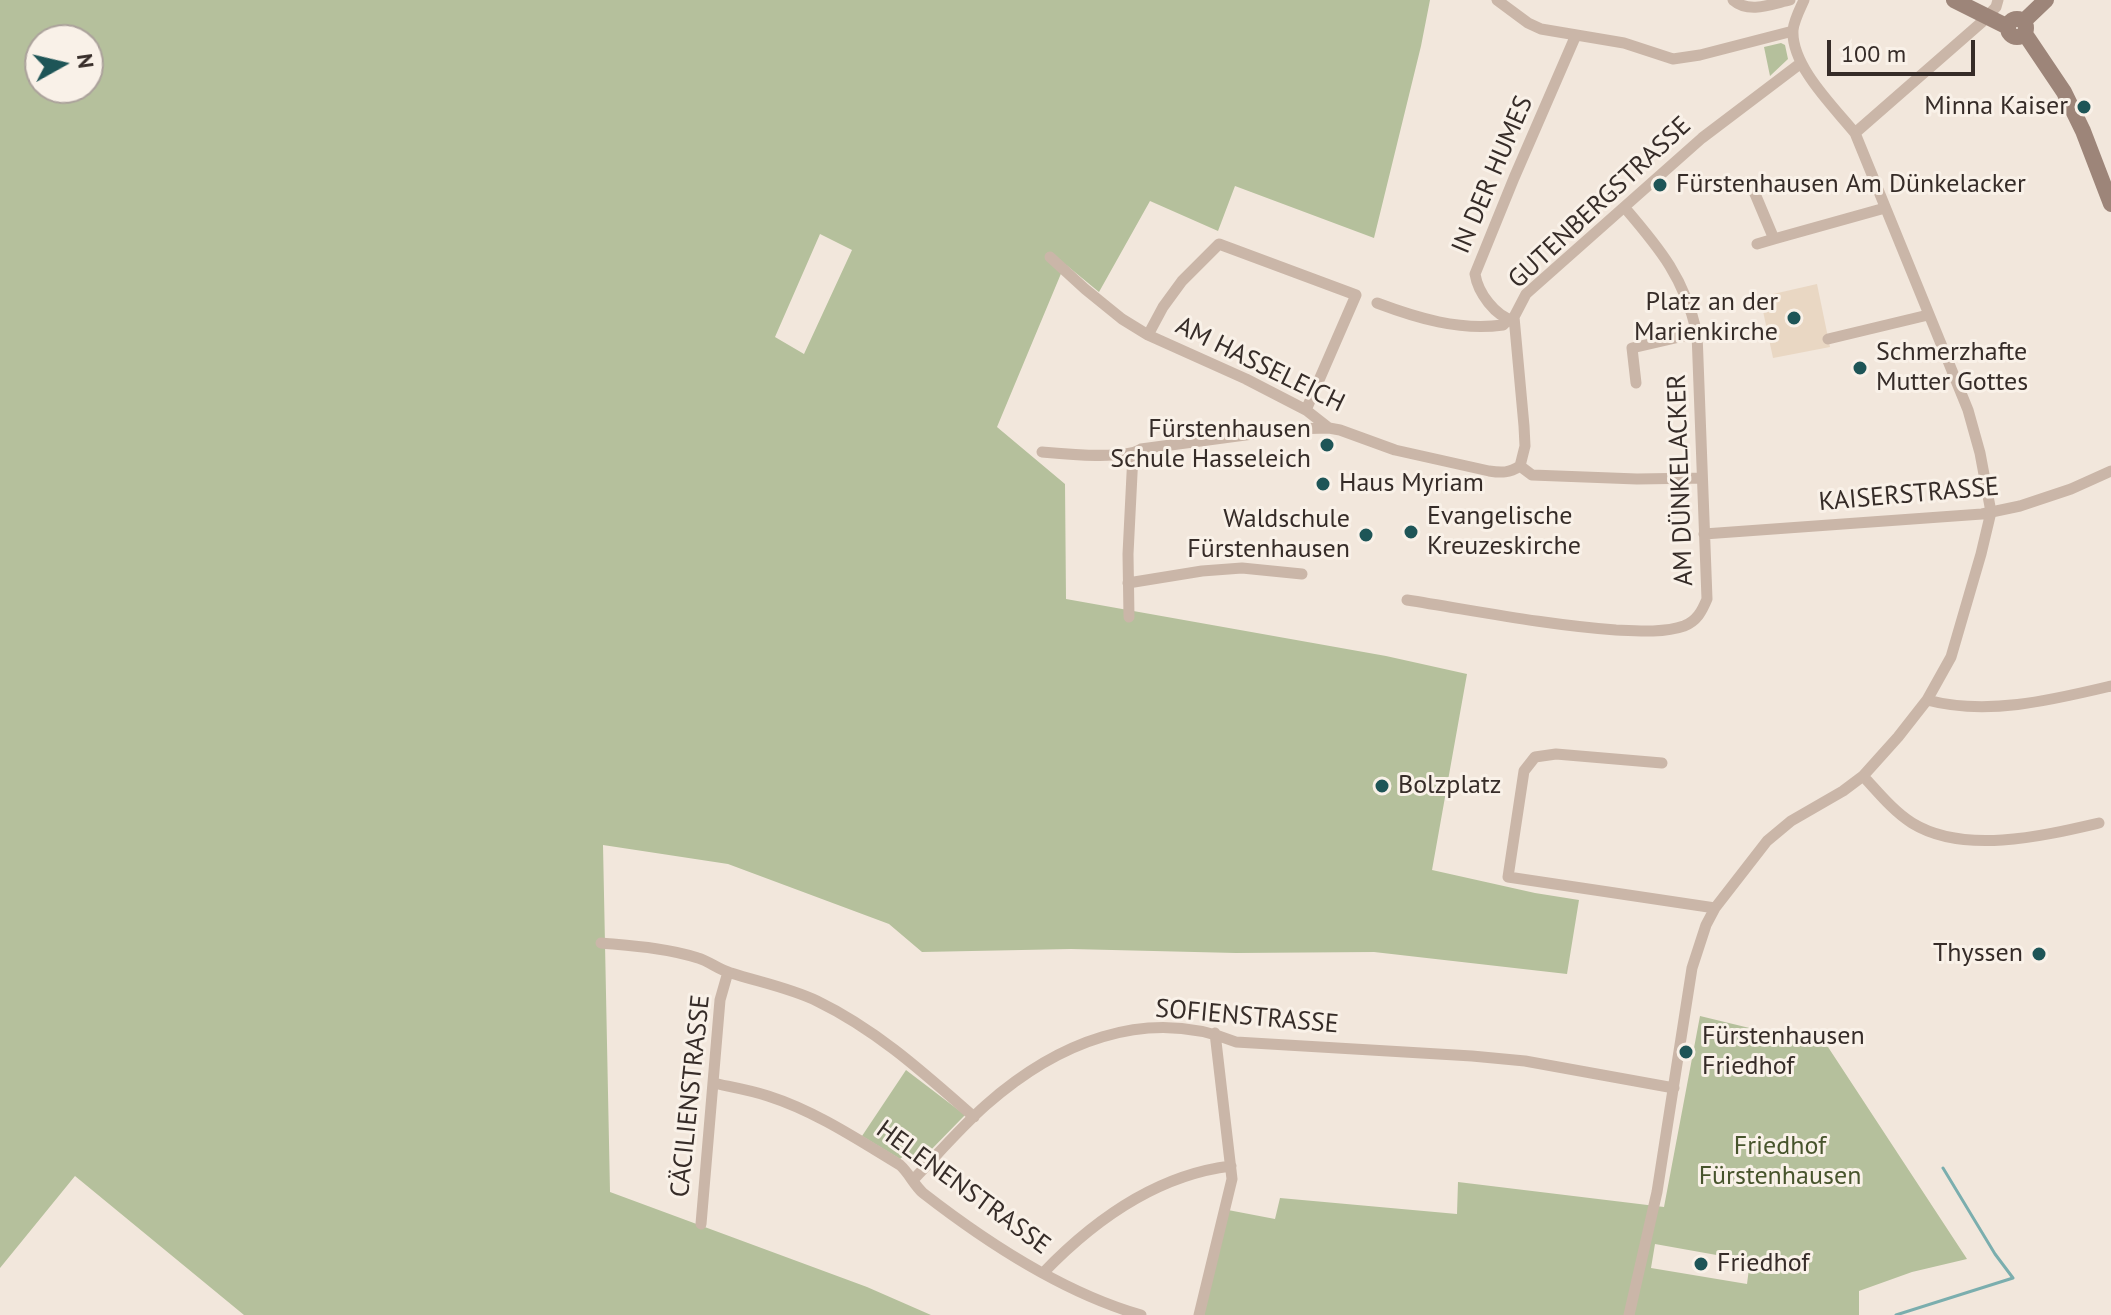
<!DOCTYPE html>
<html>
<head>
<meta charset="utf-8">
<style>
  body { margin:0 }
  #map { position:relative; width:2111px; height:1315px; overflow:hidden; background:#f2e7dc; font-family:"PT Sans",sans-serif }
  canvas { display:block }
  .north { position:absolute; left:24px; top:24px; width:80px; height:80px; box-sizing:border-box; background:#f9f1e8; border:2px solid #aba29b; border-radius:50%; rotate:82deg; font-size:22px; font-weight:700; line-height:32px; text-align:center; color:#362c28 }
  .north::after { content:''; display:block; margin:auto; width:28px; height:36px; background:#1e5557; clip-path:polygon(50% 0,100% 100%,50% 72%,0 100%) }
  .scale { position:absolute; left:1827px; top:40px; width:148px; height:36px; box-sizing:border-box; border:4px solid #362c28; border-top:0; padding-left:10px; font-size:24px; line-height:28px; white-space:nowrap; color:#362c28; -webkit-text-stroke:6px #f9f1e8; paint-order:stroke }
</style>
</head>
<body>
<div id="map">
<canvas width="2111" height="1315"></canvas>
<div class="north">N</div>
<div class="scale">100 m</div>
</div>
<script>
const context = document.querySelector('canvas').getContext('2d');
context.lineJoin = 'round';
function fill(path, color) {
  context.fillStyle = color;
  context.fill(path, 'evenodd');
}
function stroke(path, color, width, dash) {
  context.strokeStyle = color;
  context.lineWidth = width;
  context.lineCap = dash ? 'butt' : 'round';
  context.setLineDash(dash || []);
  context.stroke(path);
}
function drawText(font, color, halo, rows, align = 'center') {
  context.font = font + ' "PT Sans",sans-serif';
  context.lineWidth = 6;
  context.setLineDash([]);
  context.textBaseline = 'middle';
  context.strokeStyle = halo;
  context.fillStyle = color;
  for (const [text, x, y, turn = 0] of rows) {
    context.save();
    context.translate(x, y);
    context.rotate((+turn || 0) * Math.PI / 180);
    context.textAlign = isNaN(turn) ? turn : align;
    if (halo) context.strokeText(text, 0, 0);
    context.fillText(text, 0, 0);
    context.restore();
  }
}
fill(new Path2D(`
  M0,0h1430l-9,46 -47,192 -139,-52 -17,45 -68,-30 -51,91 -34,-28 -68,163 68,57 1,115 320,57 81,18 -35,196 103,23 44,7 -12,74 -193,-22 -138,1 -165,-4 -149,3 -33,-28 -161,-60 -125,-19 7,347 257,95 64,28h-687l-169,-139 -75,92zM40,40h48v48h-48zM820,234l32,16 -48,104 -29,-17z
  M1781,43l4,2 3,14 -18,17 -6,-29z
  M1700,1016l128,31 139,212 -55,13 -53,19v24h-655l24,-105 47,9 5,-21 177,16 1,-32 206,25zM1655,1244l95,17 -3,23 -96,-16z
  M906,1070l59,45 -39,40 -6,-5 -7,7 -6,-4 -7,6 -38,-23z`), '#b5c09c');
fill(new Path2D(`
  M1817,284l13,63 -57,11 -13,-61z`), '#e9d7c3');
stroke(new Path2D(`
  M1896,1315l117,-37 -18,-24 -52,-86`), '#7baeae', 3);
stroke(new Path2D(`
  M1497,0l31,23 13,6 83,14 49,16 27,-4 93,-24
  M1733,0c16,14 39,4 57,0
  M1804,0c-4,9 -10,20 -11,30 -2,36 41,77 62,103l127,-111 14,-15 2,-7
  M1753,189l21,50 111,-31
  M1757,244l17,-5
  M1050,257l35,32 37,30 26,16 98,44 60,31 23,18 11,2 55,20 94,21c13,2 20,2 31,-5
  M1377,303c40,15 82,28 126,22l5,-5
  M1514,321c-19,-5 -36,-28 -39,-47l39,-96 62,-143
  M1148,335l15,-28 19,-26 37,-37 137,51 -50,115
  M1828,339l100,-24
  M1636,383l-4,-35 65,-15
  M1042,452c22,2 82,8 99,-3l149,-20 39,-1
  M1520,466l5,-20 -1,-20 -10,-109 12,-23 176,-156 99,-75
  M1520,466l12,9 105,4 64,-1
  M1704,534l278,-20 38,-8 51,-17 40,-18
  M1128,583l74,-12 40,-3 60,6
  M1407,600c70,11 139,25 209,30 21,1 48,3 68,-4 13,-5 18,-15 23,-27l-10,-266c-13,-55 -36,-83 -72,-125
  M1129,617l-1,-63 5,-100
  M1927,700c60,16 125,0 184,-14
  M1662,763l-106,-9 -21,3 -11,14 -16,106 207,31
  M1863,776c15,16 30,35 49,47 52,32 131,13 187,0
  M601,943c32,3 66,5 97,15 11,3 21,12 33,15 28,9 59,15 86,28 60,29 108,73 157,116
  M713,1083c18,4 37,7 55,13 47,15 89,43 132,69 9,8 14,20 23,28 63,49 141,100 218,122
  M913,1180c24,-25 47,-52 73,-75 69,-61 159,-100 250,-63l236,14 53,5 149,27
  M701,1224l19,-224 8,-28
  M1043,1273c51,-53 113,-98 188,-107
  M1199,1315l33,-136 -17,-146
  M1629,1315l28,-123 35,-224 14,-43 9,-17 52,-67 24,-20 52,-30 20,-15 35,-39 29,-37 24,-43 30,-103 10,-42 -11,-59 -12,-43 -113,-277`), '#cab6a8', 11);
stroke(new Path2D(`
  M1954,0l54,27
  M2008 28a9 9 0 1 1 18 0a9 9 0 1 1-18 0Z
  M2024,21l22,-21
  M2025,34l39,58 19,39 28,73`), '#9d8579', 16);
for (const [x, y, r, color] of [
  [2084,107,8,"#1e5557"],
  [1660,185,8,"#1e5557"],
  [1794,318,8,"#1e5557"],
  [1860,368,8,"#1e5557"],
  [1327,445,8,"#1e5557"],
  [1323,484,8,"#1e5557"],
  [1411,532,8,"#1e5557"],
  [1366,535,8,"#1e5557"],
  [1382,786,8,"#1e5557"],
  [2039,954,8,"#1e5557"],
  [1686,1052,8,"#1e5557"],
  [1701,1264,8,"#1e5557"]
]) {
  const dot = new Path2D();
  dot.arc(x, y, r, 0, 2 * Math.PI);
  context.fillStyle = color;
  context.fill(dot);
  stroke(dot, '#f9f1e8', 3);
}
drawText('26px', '#362c28', '#f9f1e8', [
  ["Minna Kaiser",2068,107,"right"],
  ["Fürstenhausen Am Dünkelacker",1676,185],
  ["Platz an der",1778,303,"right"],
  ["Marienkirche",1778,333,"right"],
  ["Schmerzhafte",1876,353],
  ["Mutter Gottes",1876,383],
  ["Fürstenhausen",1311,430,"right"],
  ["Schule Hasseleich",1311,460,"right"],
  ["Haus Myriam",1339,484],
  ["Evangelische",1427,517],
  ["Kreuzeskirche",1427,547],
  ["Waldschule",1350,520,"right"],
  ["Fürstenhausen",1350,550,"right"],
  ["Bolzplatz",1398,786],
  ["Thyssen",2023,954,"right"],
  ["Fürstenhausen",1702,1037],
  ["Friedhof",1702,1067],
  ["Friedhof",1717,1264]
], 'left');
drawText('26px', '#362c28', '#f9f1e8', [
  ["IN DER HUMES",1493,175,-67],
  ["GUTENBERGSTRASSE",1600,203,-43],
  ["AM HASSELEICH",1260,365,26],
  ["AM DÜNKELACKER",1681,480,-92],
  ["KAISERSTRASSE",1909,495,-5],
  ["SOFIENSTRASSE",1247,1017,5],
  ["CÄCILIENSTRASSE",691,1096,-84],
  ["HELENENSTRASSE",963,1188,36]
]);
drawText('26px', '#47542c', '#f9f1e8', [
  ["Friedhof",1780,1147],
  ["Fürstenhausen",1780,1177]
]);
</script>
</body>
</html>
